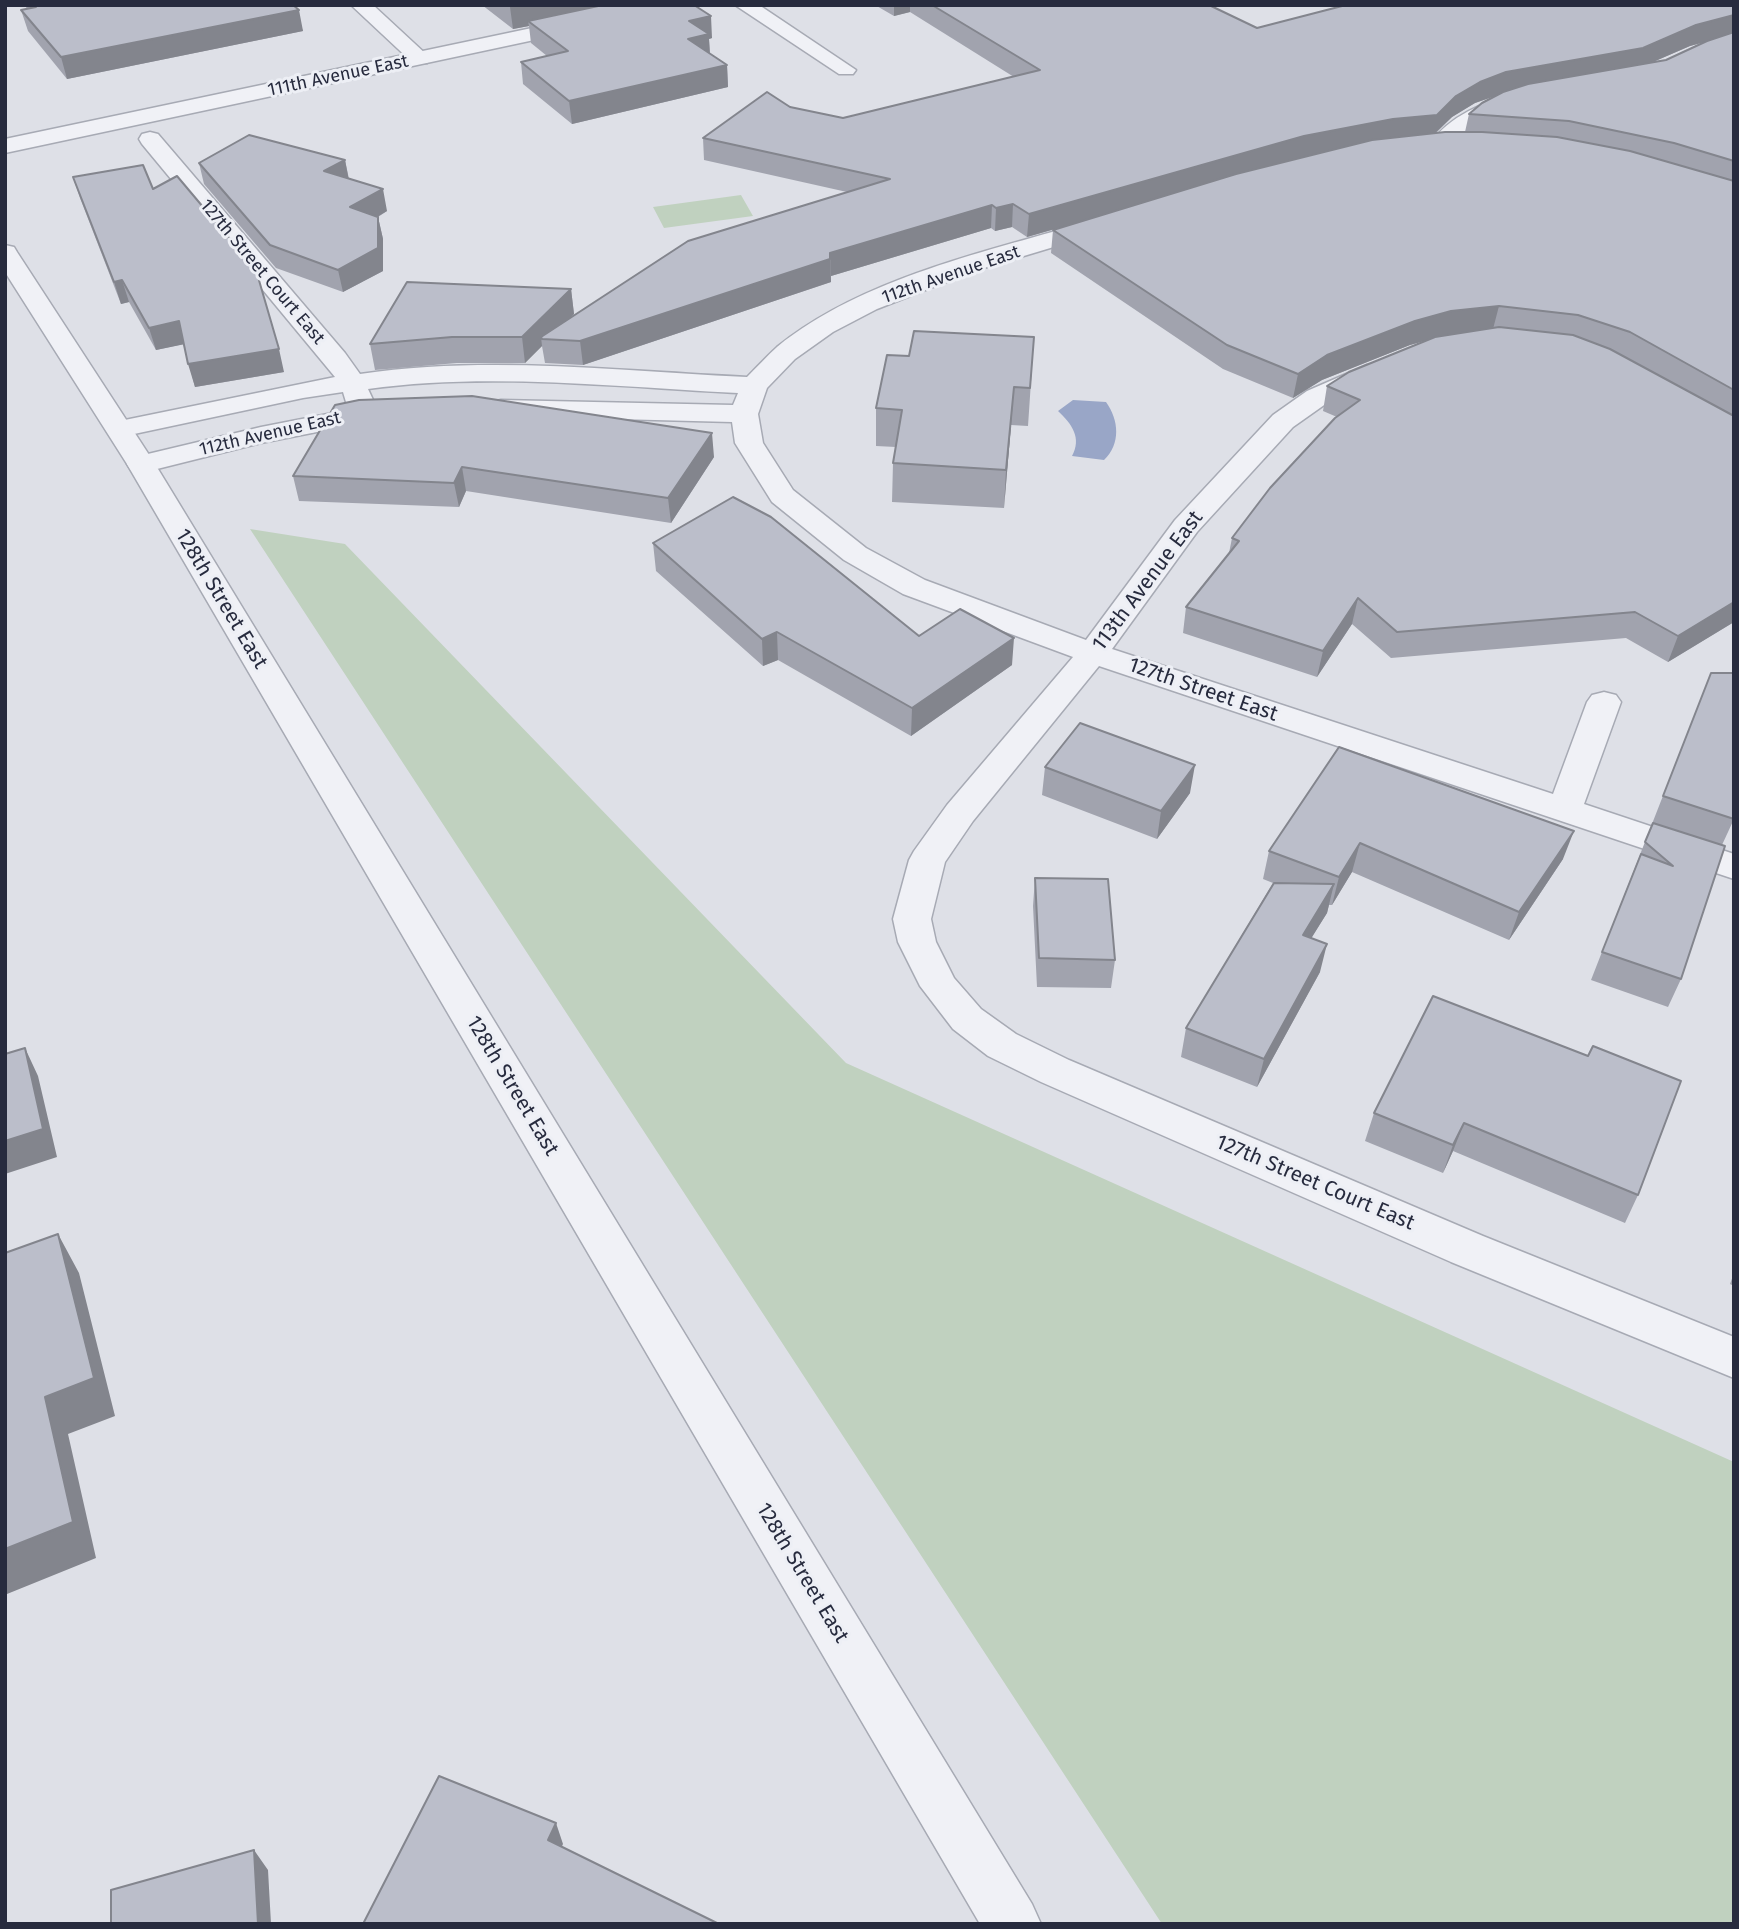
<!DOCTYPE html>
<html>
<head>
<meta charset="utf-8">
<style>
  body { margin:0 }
  #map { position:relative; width:1739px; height:1929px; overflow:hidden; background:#dee0e7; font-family:"Fira Sans",sans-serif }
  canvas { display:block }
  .frame { position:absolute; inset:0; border:7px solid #272b3e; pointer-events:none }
</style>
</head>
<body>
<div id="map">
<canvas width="1739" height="1929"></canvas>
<div class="frame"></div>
</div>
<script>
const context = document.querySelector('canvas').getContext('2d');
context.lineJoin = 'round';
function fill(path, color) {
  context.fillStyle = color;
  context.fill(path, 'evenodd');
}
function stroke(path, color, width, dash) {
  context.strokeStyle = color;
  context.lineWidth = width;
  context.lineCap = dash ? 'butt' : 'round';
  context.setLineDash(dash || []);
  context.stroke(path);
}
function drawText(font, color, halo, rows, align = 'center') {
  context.font = font + ' "Fira Sans",sans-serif';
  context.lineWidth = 6;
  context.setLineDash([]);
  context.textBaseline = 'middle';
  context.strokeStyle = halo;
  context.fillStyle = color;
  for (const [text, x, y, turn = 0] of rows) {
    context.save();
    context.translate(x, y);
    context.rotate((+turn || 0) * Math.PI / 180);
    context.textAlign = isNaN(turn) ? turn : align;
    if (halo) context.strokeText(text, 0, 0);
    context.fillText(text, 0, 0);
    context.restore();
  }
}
fill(new Path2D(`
  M741,195l12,21 -89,12 -11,-21z
  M250,529l95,15 501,519 888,399v462h-572z`), '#c0d1bf');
fill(new Path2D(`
  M1073,400l33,2c13,18 15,42 -2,58l-32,-4c10,-18 0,-32 -14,-45z`), '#99a6c7');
const minor = new Path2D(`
  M351,5h22l54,50 3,4 -3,4h-14z
  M735,5h24l97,65 -3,4h-14z
  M1518,94l8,1 3,5 -3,5c-32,9 -56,20 -78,45h-16l-3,-5c21,-30 54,-43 89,-51z
  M150,132l8,2 187,219 15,21c127,-19 259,-3 387,3 10,-10 20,-21 30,-30 86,-70 213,-96 317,-127h16l4,5 -4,5 -136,41 -97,38 -44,23 -38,27 -28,29 -9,26 5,29 30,47 73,58 59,32 161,60 89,-120 98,-105 34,-24 60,-26 9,-2 9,2 4,6 -4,6 -58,26 -34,24 -96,105 -85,117 441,145 34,-92 5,-7 12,-3 12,3 5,7 -37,102 150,50v25l-635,-213 -126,155 -28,41 -14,57 5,23 18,36 27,31 35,25 53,26 414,176 251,101v41l-283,-116 -410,-180 -53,-26 -35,-27 -33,-43 -22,-44 -5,-23 16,-59 5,-9 33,-46 126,-148 -170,-63 -59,-34 -72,-58 -37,-59 -3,-21 -231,-6 -10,-2 -4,-6 4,-6 10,-2 232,5 5,-12c-120,-6 -252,-21 -370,-4l6,13 -2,3 16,1 4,6 -4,6 -127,25 -120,30 -10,-3 -4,-6 4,-6 130,-31 92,-18 -7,-7 -3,-10 -40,6 -183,39 -10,-2 -4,-6 4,-6 225,-46 -193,-233 -3,-5 3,-5z`);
const tertiary = new Path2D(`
  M641,5h39l-10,6 -665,142v-14z
  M5,245l9,2 3,5 138,212 877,1440 9,20h-61l-853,-1460 -122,-192z`);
stroke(minor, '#a7aab4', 3);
stroke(tertiary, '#a7aab4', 3);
fill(minor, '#f0f1f6');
fill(tertiary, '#f0f1f6');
fill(new Path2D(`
  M25,5h268l10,26 -236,48 -39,-48 -7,-21 6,-1z
  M482,5h212l18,33 -3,1 1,15 17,11 1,22 -156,37 -49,-40 -2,-22 26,-6 -16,-13 -2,-17 -16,3z
  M875,5h334l48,23 477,-23v617l-66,40 -42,-24 -235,20 -39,-34 -35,53 -134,-44 3,-26 43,-54 3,-15 105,-121 -14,-6 4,-25 104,-47 -21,6 -88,35 -29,18 -70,-29 -172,-116 2,-23 27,-8 -53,15 -15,-10 -17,4 -4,-3 -160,48v6l-248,83 -38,-2 -3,-17 -17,17h-68l-82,7 -5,-26 201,-55 3,25 -4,4 277,-126 -143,-32 -1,-22 87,-31 53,11 171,-41 -104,-65 -16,4zM1701,43l-35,17 -11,1 35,-15zM1501,94l-32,20 -4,18 -30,2 17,-17 23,-14z
  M345,160l4,19 38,32 -9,6 5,22v32l-40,21 -67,-24 -72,-84 -5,-21z
  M73,177l80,12 131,183 -89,15 -11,-43 -28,6 -27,-48 -8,2 -41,-106z
  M1034,337l-6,89 -17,-1 -7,83 -112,-6 1,-39 3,-16 -20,-1v-38l33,-52z
  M335,405l379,52 -43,66 -205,-32 -7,16 -160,-6 -6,-25z
  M653,543l266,93 93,29 -101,71 -133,-76 -15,6 -107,-95z
  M1711,673l23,146 -12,26 -41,134 -13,28 -77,-27z
  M1339,747l224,112 -54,81 -157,-68 -20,33h-3l-2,8 -16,25 9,34 -63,115 -76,-30 5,-29 87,-145 -10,-4 6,-28z
  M1045,767l145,26 -33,46 -115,-44z
  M1035,878l80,82 -4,28 -74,-1 -4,-81z
  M1433,996l205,199 -13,28 -172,-72 -10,22 -78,-32 9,-28z
  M1734,1273v13l-4,-2z`), '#a1a3ae');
fill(new Path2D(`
  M520,5h107l-99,16 1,5 -16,3 -3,-22z
  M894,5h16v7l-16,4z
  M299,10l4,21 -236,48 -6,-22z
  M1734,15v19l-44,12 -53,23 -136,25 -26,9 -23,14 -20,19 -131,22 -274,79 2,-23 275,-78 152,-40 24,-14 26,-10z
  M711,16l1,22 -3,1 1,17 -21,6v-41z
  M727,65l1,22 -156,37 -3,-23z
  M345,160l4,21 -25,-10z
  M383,189l4,22 -32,19 -5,-23z
  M1013,204l-1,23 -17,4 1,-23z
  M992,205l-1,23 -160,48 -1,-23z
  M378,217l5,22v32l-40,21 -5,-22z
  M830,259l1,23 -248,83 -3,-24z
  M122,280l7,22 -8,2 -7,-22z
  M571,289l3,25 -25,26 -8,-3 1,9 -17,17 -3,-26z
  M1499,306l-6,23 -47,6 -36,10 -88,35 -29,18 5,-24 29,-19 88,-34 36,-10z
  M179,321l6,23 -29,6 -7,-22z
  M279,349l5,23 -89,15 -7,-23z
  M1014,387l-3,38 -7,83 2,-38z
  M712,433l2,24 -43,66 -3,-25z
  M462,467l4,24 -7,16 -5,-24z
  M1358,598l-6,26 -35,53 6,-26z
  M1734,602v20l-66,40 10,-26z
  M777,632l1,28 -15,6 -1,-27z
  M1014,638l-2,27 -101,71 1,-28z
  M1195,765l-5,28 -33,46 4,-28z
  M1574,831l-11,28 -54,81 10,-28z
  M1360,843l-8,29 -20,33 7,-28z
  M1334,884l-7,29 -31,50 7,-28z
  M1327,944l-7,28 -63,115 7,-28z
  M25,1048l13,28 19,81 -52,17v-33z
  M1464,1123l-11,28 -10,22 10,-28z
  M58,1234l21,39 36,143 -47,18 28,124 -89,36 -2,-2v-43l40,-152z
  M556,1823l7,21 -8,17 -7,-21z
  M254,1850l14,20 3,54h-13z`), '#83858d');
const building = new Path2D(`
  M35,5h258l6,5 -238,47 -40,-47 15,-3z
  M603,5h91l17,11 -22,5 20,13 -21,5 39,26 -158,36 -48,-39 47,-11 -40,-30z
  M932,5h277l48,23 89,-23h388v10l-38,10 -53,23 -137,24 -26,10 -24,14 -19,19 -44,4 -89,17 -275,78 -16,-10 -17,4 -4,-3 -162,48v6l-250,82 -38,-2 -1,-2 147,-96 202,-62 -187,-41 64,-46 23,15 53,11 197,-48z
  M1734,32v129l-60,-18 -105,-22 -100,-7 13,-11 21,-11 25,-8 138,-24 41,-19z
  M1445,132h37l75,5 73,14 104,30v209l-104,-58 -52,-17 -79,-9 -48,5 -36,10 -88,34 -29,19 -71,-29 -174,-115 183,-56 136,-34z
  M249,135l96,25 -21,11 59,18 -33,18 28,10v31l-40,22 -68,-25 -71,-82z
  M143,165l10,24 24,-13 79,94 23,79 -91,15 -9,-43 -30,7 -27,-48 -8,2 -41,-105z
  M407,282l164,7 -49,48h-70l-82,7z
  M1499,327l74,8 37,14 124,67v186l-56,34 -43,-24 -238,20 -39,-34 -35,53 -137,-44 53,-66 -7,-3 38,-50 65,-70 25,-18 -33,-14 22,-14 86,-35z
  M914,331l120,6 -4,51 -16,-1 -8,83 -113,-7 9,-53 -26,-2 11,-53 22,1z
  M472,396l240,37 -44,65 -206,-31 -8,16 -161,-7 42,-71 24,-5z
  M733,497l38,20 148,119 41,-27 54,29 -102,70 -135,-76 -15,7 -109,-96z
  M1711,673h23v146l-71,-23z
  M1080,723l115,42 -34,46 -116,-44z
  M1339,747l235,84 -55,81 -159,-69 -21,34 -70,-26z
  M1653,823l72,23 -44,133 -79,-27 39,-98 32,12 -28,-24z
  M1035,878l73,1 7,81 -76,-2z
  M1274,883l60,1 -31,51 24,9 -63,115 -78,-31z
  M1433,996l155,60 5,-10 88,35 -43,114 -174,-72 -11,22 -79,-32z
  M25,1048l18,81 -38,12v-87z
  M58,1234l36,144 -49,19 28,125 -68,27v-296z
  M439,1776l117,47 -8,17 171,84h-356z
  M254,1850l4,74h-147v-34z`);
fill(building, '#bbbeca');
stroke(building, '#83858d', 2);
drawText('18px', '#272b3e', '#edeff5', [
  ["111th Avenue East",338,76,-12],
  ["127th Street Court East",262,272,50],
  ["112th Avenue East",951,275,-19],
  ["112th Avenue East",270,434,-13]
]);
drawText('21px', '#272b3e', '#edeff5', [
  ["113th Avenue East",1148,581,-53],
  ["128th Street East",221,599,59],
  ["127th Street East",1203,690,19],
  ["128th Street East",512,1086,59],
  ["127th Street Court East",1315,1183,23],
  ["128th Street East",802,1573,59]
]);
</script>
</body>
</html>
